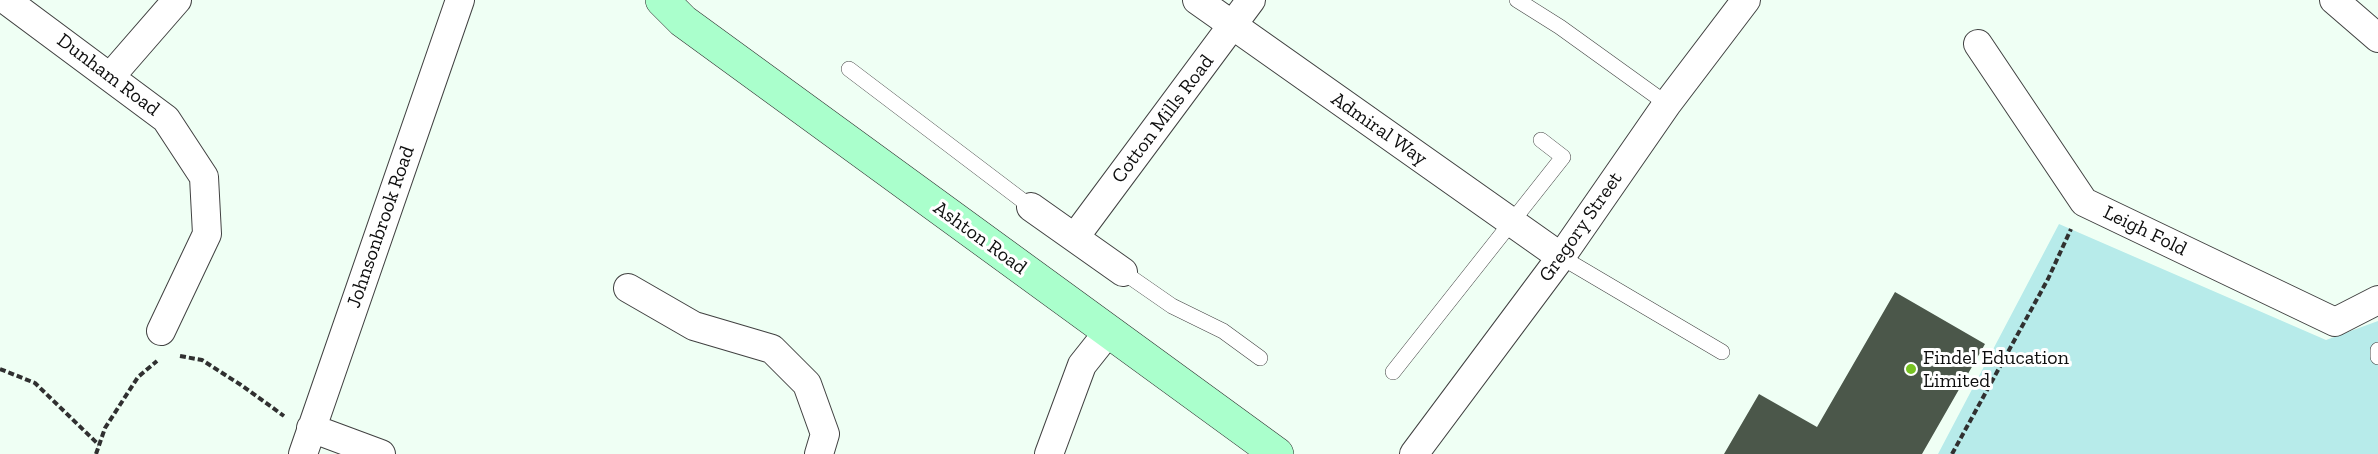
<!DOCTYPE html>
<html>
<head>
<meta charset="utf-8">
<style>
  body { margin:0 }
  canvas { display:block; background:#effff4 }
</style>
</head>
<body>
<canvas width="2378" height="454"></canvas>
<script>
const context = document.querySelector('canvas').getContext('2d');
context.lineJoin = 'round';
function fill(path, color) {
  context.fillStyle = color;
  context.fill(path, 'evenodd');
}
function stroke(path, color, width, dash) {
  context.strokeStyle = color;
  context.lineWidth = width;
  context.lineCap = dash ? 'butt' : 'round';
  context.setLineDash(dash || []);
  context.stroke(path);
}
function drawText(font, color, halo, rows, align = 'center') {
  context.font = font + ' "Zilla Slab",serif';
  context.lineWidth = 6;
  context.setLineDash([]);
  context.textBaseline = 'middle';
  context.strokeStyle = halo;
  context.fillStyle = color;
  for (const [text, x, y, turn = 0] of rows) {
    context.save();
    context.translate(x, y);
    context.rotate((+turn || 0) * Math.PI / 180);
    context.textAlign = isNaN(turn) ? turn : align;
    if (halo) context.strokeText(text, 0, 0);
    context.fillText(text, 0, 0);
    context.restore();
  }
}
fill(new Path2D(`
  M2059,224l267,116 52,-19v133h-440z`), '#b7ebea');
fill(new Path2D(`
  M1895,292l90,52 -63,110h-198l35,-60 58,33z`), '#4b574a');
const service = new Path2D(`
  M1517,0l43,27 107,77
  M849,69l182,138
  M1561,257l161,95
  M1123,272l49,34 51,25 37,27
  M2378,350v7
  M1393,372l170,-215 -22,-17`);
const minor = new Path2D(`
  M6,0l160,119 38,58 3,57 -46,97
  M1197,0l364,257
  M2334,0l44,38
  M1978,44l106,158 251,120 43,-22
  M110,77l67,-77
  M1031,207l92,65
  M1075,237l176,-237
  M628,288l66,38 78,23 35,35 18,50 -6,20
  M311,428l70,26
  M303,454l157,-454
  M1049,454l33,-89 27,-34
  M1414,454l147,-197 106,-153 79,-104`);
const secondary = new Path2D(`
  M662,0l21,21 594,433`);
stroke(service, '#414141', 16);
stroke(minor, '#414141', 30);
stroke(secondary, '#303030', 34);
stroke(new Path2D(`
  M180,356l22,4 39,25 43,31
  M0,369l35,14 64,62
  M96,454l9,-26 33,-51 19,-16
  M1952,454l96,-175 23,-50`), '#303030', 4, [6, 3]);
stroke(service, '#fff', 15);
stroke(minor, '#fff', 28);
stroke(secondary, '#afc', 33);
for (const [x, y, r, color] of [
  [1911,369,6,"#77c222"]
]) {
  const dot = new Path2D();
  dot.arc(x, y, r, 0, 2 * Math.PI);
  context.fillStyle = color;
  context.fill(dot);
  stroke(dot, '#fff', 2);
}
drawText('20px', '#0e0e0e', '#fff', [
  ["Dunham Road",108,75,37],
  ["Cotton Mills Road",1163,119,-53],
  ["Admiral Way",1379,129,35],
  ["Johnsonbrook Road",381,227,-71],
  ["Gregory Street",1581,227,-55],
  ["Leigh Fold",2145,231,26],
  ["Ashton Road",980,238,36]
]);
drawText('20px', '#0e0e0e', '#fff', [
  ["Findel Education",1923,358],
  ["Limited",1923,381]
], 'left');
</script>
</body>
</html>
